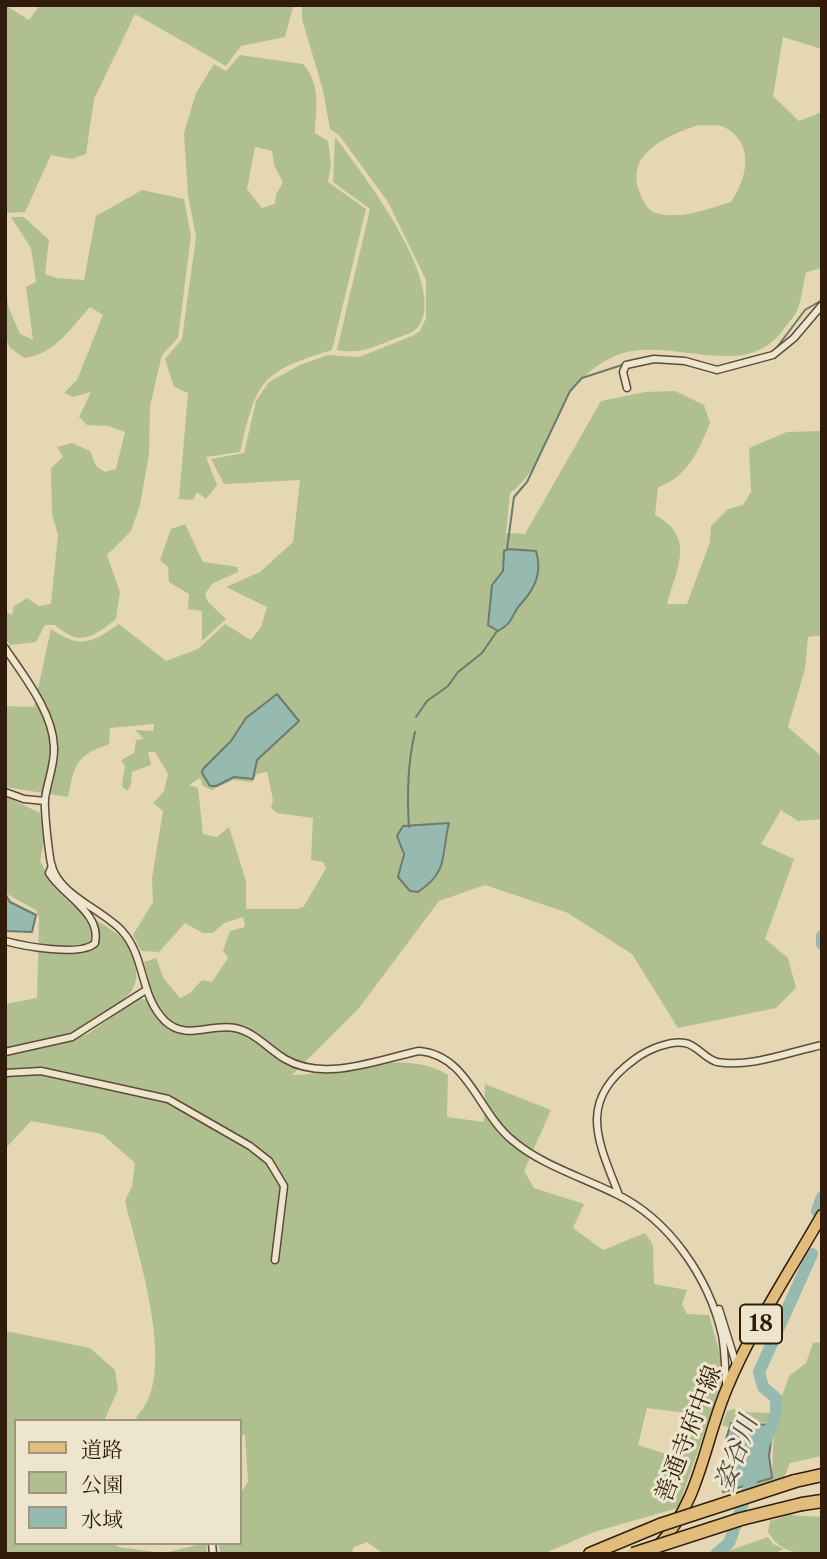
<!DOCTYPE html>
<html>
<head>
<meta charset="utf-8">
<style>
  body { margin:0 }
  #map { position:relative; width:827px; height:1559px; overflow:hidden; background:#e5d7b4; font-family:"Libre Caslon Text","Noto Serif JP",serif }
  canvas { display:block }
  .frame { position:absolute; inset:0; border:7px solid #311c0b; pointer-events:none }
  .legend { position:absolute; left:14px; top:1419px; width:228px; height:126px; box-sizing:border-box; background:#eee5ce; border:2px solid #a29580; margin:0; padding:9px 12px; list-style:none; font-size:21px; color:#311c0b }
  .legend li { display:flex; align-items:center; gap:14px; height:35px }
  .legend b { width:35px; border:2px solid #a29580 }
</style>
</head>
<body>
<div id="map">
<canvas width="827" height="1559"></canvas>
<div class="frame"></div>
<ul class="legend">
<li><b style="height:9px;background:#e2bc7a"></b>道路</li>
<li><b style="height:19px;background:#b0bf90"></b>公園</li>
<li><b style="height:19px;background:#96b9b0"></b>水域</li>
</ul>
</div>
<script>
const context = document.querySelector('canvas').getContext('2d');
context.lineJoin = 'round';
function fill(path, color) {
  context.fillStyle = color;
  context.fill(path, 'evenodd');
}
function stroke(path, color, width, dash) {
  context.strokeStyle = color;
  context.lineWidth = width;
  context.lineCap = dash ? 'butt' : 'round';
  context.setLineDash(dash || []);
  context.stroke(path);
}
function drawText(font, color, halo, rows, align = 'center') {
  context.font = font + ' "Libre Caslon Text","Noto Serif JP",serif';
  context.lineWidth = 6;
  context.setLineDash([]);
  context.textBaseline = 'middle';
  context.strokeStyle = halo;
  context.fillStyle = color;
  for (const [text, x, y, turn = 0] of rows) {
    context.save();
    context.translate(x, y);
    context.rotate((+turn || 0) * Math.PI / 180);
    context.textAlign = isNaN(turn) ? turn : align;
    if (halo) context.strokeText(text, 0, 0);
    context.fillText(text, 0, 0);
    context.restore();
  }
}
fill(new Path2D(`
  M5,5l24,15 11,-15 253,2 -8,30 -44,9 -15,20 -91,-52 -41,85 -8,55 -14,5 -21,-4 -26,57 -20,1z
  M302,5h520v44l-39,-12 -10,59 26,25 23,-9v156l-16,4c-3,12 -4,25 -8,36 -3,8 -10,15 -15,22 -40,55 -117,2 -170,27 -67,31 -57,104 -103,136l-4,40 19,1 76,-133 44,-9 30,-1 29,14 6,18c-12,28 -22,54 -52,64l-3,28c41,22 22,53 12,89h20l23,-62 1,-16 17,-17 15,-4 8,-13 -2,-44 38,-16 35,-1v204l-14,2 -3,32 -17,58 34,30v62l-24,2 -17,-11 -20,34 33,15 -29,80 23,19 8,30 -20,20 -98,20 -46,-74 -64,-41 -83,-28 -46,16 -80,107 -67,67c50,0 111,-28 156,0l-1,42 37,5 1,-38 66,26 -27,61 10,17 50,16 -11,24 30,22 42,-17 8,12 1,39 33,6 -5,14 5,10 22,1 11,39 1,31 -43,123 -84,24 -51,22h-159l-17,-12 -13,5 -3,7h-131l-1,-11h21v-49l8,-12 -3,-47h-5v-14h-100l-4,-4c44,-39 1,-165 -11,-216l7,-15 3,-23 -33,-29 -71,-13 -26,28v-145l32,-6 2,-80 -3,-8 -31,-17v-97l35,17 5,23 -5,25c9,15 18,32 32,44 23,19 54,23 62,56 3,11 4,20 -3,31 -7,10 -50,33 -63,43v5l20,-6 51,-36 7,2 11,14 -13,-52 12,-4 8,21 16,19 10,-5 12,-13 10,2 16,-24 -5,-7 7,-20 15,-4 -2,-10 -19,6 -11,10h-10l-18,-10 -26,29 -18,-1 -8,-16 20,-33 -1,-24 11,-67 -10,-8 11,-12 4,-17 -13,-22h-7l3,13 -19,7 -1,13 -4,6 -5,-5 3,-20 -4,-6 13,-7 2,-13 8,-1 -9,-9 18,1 1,-7 -44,4 -1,16c-33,12 -34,19 -41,53l-63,-10v-81l29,1 17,-78c29,20 41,14 68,-5l47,37 32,-12 27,-25 26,16 10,-13 6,-20 -41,-20 34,-15 33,-30 7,-62 -76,4 -13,-25 33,-6 12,-52 13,-19 31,-17 28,-10 31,2 53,-21 8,-5 6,-13v-38l-38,-78 -49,-67 -9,-6 -7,-39 -21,-71zM698,125c8,1 21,-1 28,3 30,17 20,52 5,74 -23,7 -51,18 -75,11 -8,-2 -13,-12 -16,-20 -16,-40 27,-57 58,-68zM277,694l22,28 -42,38 -7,20 -16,-3 -18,9 -13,-17 28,-28 15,-23zM267,772l6,28 -2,8 6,5 36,5 -2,42 12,2 3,6 -22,38 -7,3h-51v-28l-17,-54 -12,10 -14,-3 -5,-46 -9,-3 11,-7 3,8 9,4 21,-10 19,2 5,-8zM445,836c5,22 -9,44 -27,56l-8,-1 -12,-14 5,-27zM647,1408l40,5 9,7 -1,9 -12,11 -5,18 -40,-13z
  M240,55l63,9c18,21 13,43 12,69l13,8 3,23 -3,18 38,27 -34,141c-73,22 -75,31 -92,102l-34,5 11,28 -11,14 -9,-7 -4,8 -14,-1 9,-106 -14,-6 -9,-28 17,-20 14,-102 -8,-42 -4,-62 12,-40 18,-29 12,7zM255,147l17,4 2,14 9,17 -7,13 -1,9 -13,4 -15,-19z
  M335,137c25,33 115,149 83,190 -6,7 -16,9 -24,12 -23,9 -33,15 -57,11l33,-141 -37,-27z
  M142,190l42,9 7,37 -13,102 -16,17 -12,51 -1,48 -9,51 -9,26 -24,24 13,37 -4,27c-24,19 -36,28 -61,6h-10l-9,17 -26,3 -5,-7v-27l7,4 2,-9 13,-8 12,8 12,-2 7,-69 -6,-21 -1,-46 12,-11 -6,-10 15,-4 18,8 6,15 9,6 11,-3 9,-37 -17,-6 -21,-1 -8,-8 12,-25 -18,5 -9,-4 13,-13 26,-65 -13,-8c-20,22 -35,47 -66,51l-14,-10 -5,-11v-64l3,33 12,28 13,6 -7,-53 10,-5 -5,-34 -20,-31h13l25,23 -4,34 11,4 28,2 12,-64z
  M185,524l18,38 35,5v5l-26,12 -7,10 3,8 18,17 -24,22v-30l-14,-2 1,-15 -20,-12 -1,-15 -8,-7 11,-31z
  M5,1331l85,17 25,22 3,20 -14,31h-88v122h97l5,4 46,6 42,-10 1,11h-202z
  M822,1342v114l-32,7 -12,29 -30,10 4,-18 20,-6 2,-54 8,-28 7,-20 17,-13 7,-20z
  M735,1409l2,3 36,1 -3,10 -39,-2 -3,6 -6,-2 5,-14z
  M789,1515l33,2v37c-23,0 -42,-1 -54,-22l2,-11z
  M768,1537l5,7 11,5 -11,5h-54z`), '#b0bf90');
const water = new Path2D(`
  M508,549l28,2c7,23 -2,39 -17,55 -8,10 -5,16 -21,25l-10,-6 4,-40 11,-14 1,-20z
  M277,694l22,27 -42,39 -4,19 -19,-2 -18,9h-6l-8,-13 1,-4 28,-28 15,-23z
  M449,823c-8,30 1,48 -31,69l-8,-1 -12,-14 6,-23 -7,-18 6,-10z
  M5,894l5,8 26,13 -4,17 -27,-1z
  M731,1423l42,2 -4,31 3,22 -49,14 5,-29 -2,-24z`);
fill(water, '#96b9b0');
stroke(water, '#6e7a6e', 2);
stroke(new Path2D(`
  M775,350l30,-40 17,-10
  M716,367l44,-12
  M507,549l7,-52 13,-15 43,-91 12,-13 43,-14
  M416,717l11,-16 21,-15 10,-14 24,-19 15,-22
  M409,827c-2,-30 -1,-66 6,-95`), '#6e7a6e', 2);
stroke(new Path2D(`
  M822,936v8
  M817,1211l5,-14
  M766,1440l10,-27v-15l-13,-11 -4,-15 53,-118
  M716,1554l13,-11 26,-73`), '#96b9b0', 12);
const street = new Path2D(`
  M627,388l-4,-16 3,-7 28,-6 31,2 32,9 56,-15 21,-17 28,-33
  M5,648c18,27 48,64 49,99 1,18 -7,35 -9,52 -1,10 4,59 7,68 9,29 51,43 70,64 24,26 17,64 43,90 21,20 45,2 70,7 20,4 33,21 50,31 39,23 92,1 134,-8 49,4 59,61 93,89 29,25 70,37 104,54 53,25 93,84 106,141 3,16 3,32 4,48
  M5,792l19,7 21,2
  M5,941c18,5 77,16 90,2 7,-30 -33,-48 -46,-70l3,-7
  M5,1052l67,-15 74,-47
  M5,1073l36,-2 127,28 82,47 19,15 15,25 -9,74
  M619,1195c-22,-56 -42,-94 16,-136 12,-9 35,-19 50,-16 12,2 20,16 32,19 34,6 72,-10 105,-17
  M719,1309l18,58
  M212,1543l1,11`);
const primary = new Path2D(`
  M657,1547c43,-44 47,-105 70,-159 25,-60 63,-117 95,-173`);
const highway = new Path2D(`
  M795,1481l27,-6
  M802,1504l20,-3
  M590,1554l70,-29`);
stroke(street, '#5e4b35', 9);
stroke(primary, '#311c0b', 13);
stroke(highway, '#311c0b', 15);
stroke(street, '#eee5ce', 6);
stroke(primary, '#e2bc7a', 10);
stroke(highway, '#e2bc7a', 12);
const highwayBridge = new Path2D(`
  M660,1525l135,-44
  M633,1554l108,-35 61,-15`);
stroke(highwayBridge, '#311c0b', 15, []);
stroke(highwayBridge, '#e2bc7a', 12);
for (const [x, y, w] of [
  [761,1324,42]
]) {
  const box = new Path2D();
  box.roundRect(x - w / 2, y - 19.5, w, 39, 5);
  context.fillStyle = '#eee5ce';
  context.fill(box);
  stroke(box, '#311c0b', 2);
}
drawText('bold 23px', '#311c0b', null, [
  ["18",761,1324]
]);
drawText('24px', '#311c0b', '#eee5ce', [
  ["善通寺府中線",689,1434,-69]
]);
drawText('italic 26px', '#4f4b3d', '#eee5ce', [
  ["姿谷川",737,1454,-70]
]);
</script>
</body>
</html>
